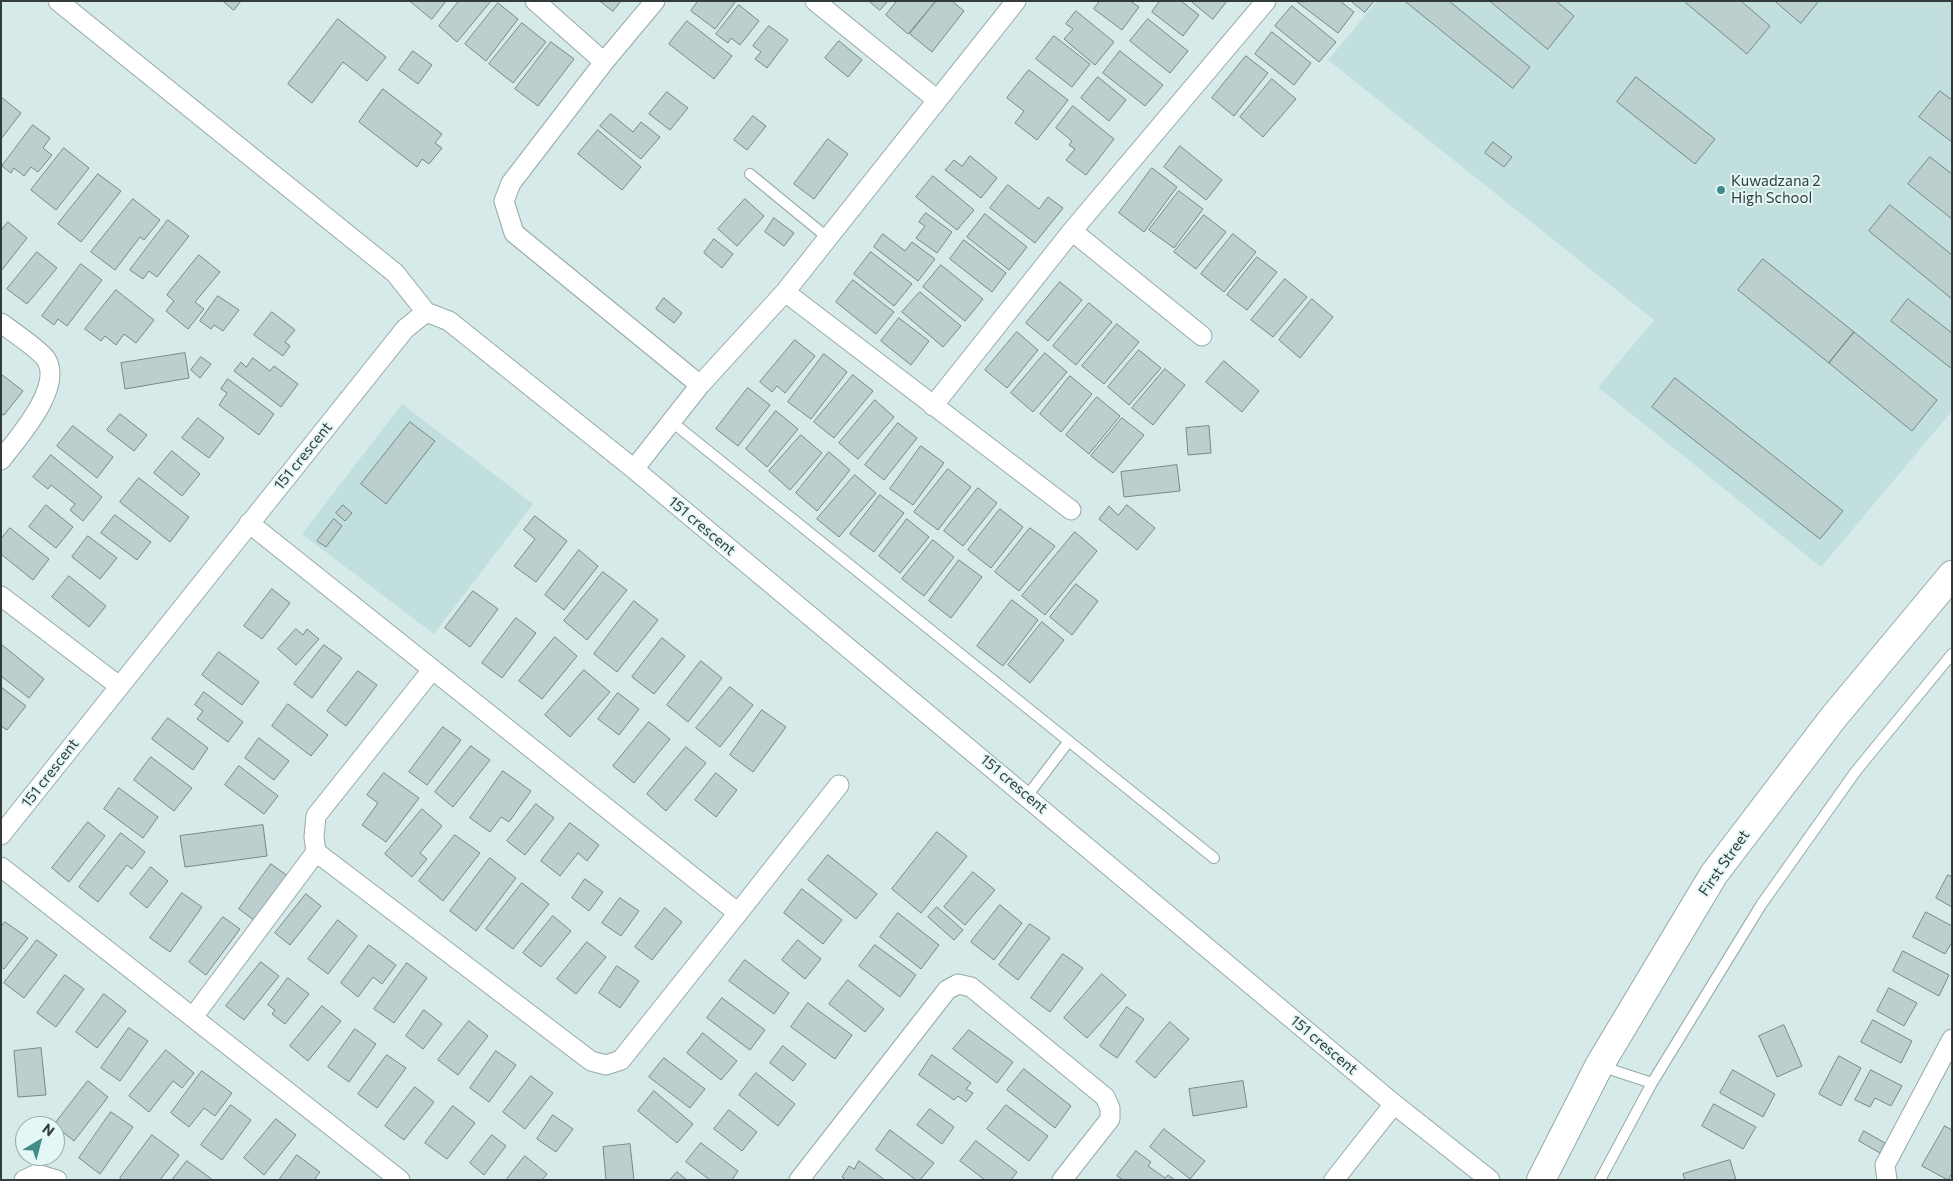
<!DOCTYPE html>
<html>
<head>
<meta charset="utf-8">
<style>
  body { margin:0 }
  #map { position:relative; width:1953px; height:1181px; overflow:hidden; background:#d6eae9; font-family:Commissioner,sans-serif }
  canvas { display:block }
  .frame { position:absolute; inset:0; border:2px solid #343c3b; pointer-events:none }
  .north { position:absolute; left:15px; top:1116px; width:50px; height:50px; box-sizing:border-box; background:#e3f7f6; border:1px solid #9dacab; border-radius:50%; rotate:37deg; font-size:14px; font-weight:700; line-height:20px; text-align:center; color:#343c3b }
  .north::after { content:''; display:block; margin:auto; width:18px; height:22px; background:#438b88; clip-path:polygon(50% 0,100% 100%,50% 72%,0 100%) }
</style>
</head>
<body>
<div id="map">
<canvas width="1953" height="1181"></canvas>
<div class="frame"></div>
<div class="north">N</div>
</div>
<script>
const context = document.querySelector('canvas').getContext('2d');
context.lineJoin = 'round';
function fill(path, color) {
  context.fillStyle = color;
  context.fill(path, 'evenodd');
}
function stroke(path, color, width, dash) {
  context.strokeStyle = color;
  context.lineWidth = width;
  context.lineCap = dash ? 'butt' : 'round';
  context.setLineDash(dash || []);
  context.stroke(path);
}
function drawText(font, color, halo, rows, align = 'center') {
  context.font = font + ' Commissioner,sans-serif';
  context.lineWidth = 4;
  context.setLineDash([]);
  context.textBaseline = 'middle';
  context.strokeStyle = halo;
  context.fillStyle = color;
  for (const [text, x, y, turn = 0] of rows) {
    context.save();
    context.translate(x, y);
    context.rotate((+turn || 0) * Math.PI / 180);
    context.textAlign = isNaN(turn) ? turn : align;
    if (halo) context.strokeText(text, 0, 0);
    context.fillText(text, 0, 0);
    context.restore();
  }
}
fill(new Path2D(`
  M1377,1h575v410l-131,156 -223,-180 56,-67 -326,-260z
  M402,404l131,100 -99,130 -132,-100z`), '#c1dfdd');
const building = new Path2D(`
  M223,1h18l-7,9z
  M410,1h36l-14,18z
  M459,1h32l-34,41 -18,-16z
  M600,1h21l-8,10z
  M698,1h38l-21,28 -24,-18z
  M869,1h19l-8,9z
  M897,1h39l-28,33 -22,-19z
  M936,1h16l12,10 -32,41 -22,-18z
  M1100,1h30l9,6 -17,23 -28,-21z
  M1160,1h21l18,14 -16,21 -31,-24z
  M1191,1h36l-14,18z
  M1340,1l14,11 -16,21 -41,-31z
  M1351,1h23l-9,11z
  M1405,1h44l81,66 -17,21z
  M1490,1h66l18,15 -26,33z
  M1688,1h53l29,25 -23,28 -61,-51z
  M1775,1h44l-18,22z
  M498,3l20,16 -32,42 -21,-17z
  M739,5l20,16 -19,24 -9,-7 -3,5 -12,-9z
  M1292,6l44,36 -17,20 -44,-36z
  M1076,11l38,31 -19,23 -31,-26 9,-10 -7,-5z
  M338,19l48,38 -19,24 -24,-19 -31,41 -24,-19z
  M1148,19l40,32 -18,22 -40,-32z
  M687,21l45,35 -18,23 -45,-35z
  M522,23l24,19 -33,41 -24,-19z
  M769,26l19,14 -21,28 -12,-9 6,-7 -8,-6z
  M1272,32l39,31 -17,22 -39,-31z
  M1054,36l36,28 -18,23 -36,-28z
  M839,41l23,19 -14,17 -23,-19z
  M551,42l23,17 -36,47 -23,-17z
  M413,51l19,14 -14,19 -19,-14z
  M1120,51l43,34 -18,21 -42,-33z
  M1246,56l22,17 -34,43 -22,-18z
  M1029,70l39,30 -31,40 -22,-17 9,-12 -17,-13z
  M1098,77l28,23 -17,21 -28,-23z
  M1636,77l79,62 -20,25 -78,-62z
  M1272,79l24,20 -33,38 -23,-20z
  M383,89l59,45 -7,9 7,5 -13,16 -7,-5 -5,8 -58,-45z
  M1940,91l12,9v42l-33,-25z
  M667,92l21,16 -18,22 -21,-16z
  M1,97l20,16 -20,26z
  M1073,106l41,33 -28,36 -20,-15 9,-11 -6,-4 3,-4 -16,-13z
  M611,114l22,18 8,-10 19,15 -19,22 -41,-33z
  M753,116l13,10 -19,24 -13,-10z
  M33,125l17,13 -7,10 9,7 -14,17 -7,-5 -7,9 -10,-8 -3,5 -9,-7z
  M598,130l43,37 -19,23 -44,-36z
  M828,139l20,15 -34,45 -20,-15z
  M1493,142l19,15 -8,10 -19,-14z
  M1180,146l42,34 -16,20 -42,-33z
  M64,148l25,20 -33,42 -25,-20z
  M970,156l27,22 -16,20 -36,-28 9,-10 8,6z
  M1930,157l22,17v45l-44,-35z
  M1152,168l25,19 -33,45 -25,-19z
  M98,174l23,17 -40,51 -23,-18z
  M933,176l41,34 -17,20 -41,-33z
  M1008,185l31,24 9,-12 15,11 -28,35 -45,-35z
  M1179,191l24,18 -29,39 -25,-18z
  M133,199l27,21 -16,20 -4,-3 -25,33 -24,-18z
  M745,199l19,17 -27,30 -19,-17z
  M1890,205l62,50v44l-83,-68z
  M926,213l26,19 -15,21 -21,-15 9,-12 -6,-4z
  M985,214l42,33 -18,23 -42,-33z
  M1204,215l22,17 -30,37 -22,-17z
  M774,218l20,15 -10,13 -19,-14z
  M168,220l21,16 -32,41 -8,-6 -6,8 -13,-9z
  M8,222l19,16 -26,33v-40z
  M883,234l22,17 7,-9 23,17 -17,22 -44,-34z
  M1233,234l23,18 -32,40 -23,-18z
  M714,239l19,15 -11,14 -18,-15z
  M964,240l42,33 -14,19 -42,-33z
  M37,252l20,16 -30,36 -20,-15z
  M871,252l41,32 -18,22 -40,-32z
  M199,255l21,17 -25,30 9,7 -16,20 -22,-18 8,-10 -7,-6z
  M1257,257l20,15 -30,38 -20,-15z
  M1763,259l91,73 -25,31 -91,-73z
  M81,264l21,16 -35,46 -9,-7 -4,6 -12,-9z
  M941,265l42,34 -18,22 -42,-34z
  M1285,279l22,18 -34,40 -22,-17z
  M853,280l41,32 -18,22 -40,-32z
  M1060,282l22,18 -34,41 -22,-18z
  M116,290l38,30 -18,23 -12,-9 -8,11 -11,-9 -4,5 -16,-12z
  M920,292l41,34 -18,21 -41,-35z
  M218,296l21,14 -16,21 -9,-6 -3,4 -11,-8z
  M664,298l18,15 -8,10 -18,-14z
  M1312,299l21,18 -33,41 -21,-18z
  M1908,299l44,34v36l-61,-48z
  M1089,303l23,19 -36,43 -23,-19z
  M272,312l23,18 -10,12 5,4 -7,10 -29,-21z
  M899,318l30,23 -18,24 -30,-24z
  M1117,324l22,18 -35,42 -22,-18z
  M1017,332l21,18 -31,38 -22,-18z
  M1854,332l83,68 -25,31 -83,-68z
  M795,340l20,16 -30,37 -8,-7 -5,6 -12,-10z
  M1139,350l22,18 -32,37 -21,-18z
  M185,353l4,25 -64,11 -4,-26z
  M1045,353l22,19 -34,40 -22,-19z
  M824,354l23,18 -36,47 -23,-17z
  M201,357l10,7 -11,14 -9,-8z
  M253,358l17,13 4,-5 24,18 -17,23 -47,-36 7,-9 5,5z
  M1224,361l35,30 -17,21 -36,-30z
  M1165,369l20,16 -32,40 -21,-17z
  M1,374l22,17 -19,24 -3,-1z
  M853,375l20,16 -39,47 -20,-16z
  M1070,376l22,18 -31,38 -21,-18z
  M1675,378l168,133 -23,28 -168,-132z
  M228,379l46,35 -15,21 -40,-30 8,-12 -6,-4z
  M748,388l22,17 -32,41 -22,-17z
  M1097,397l23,19 -31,38 -23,-19z
  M875,400l19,17 -36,42 -19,-16z
  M776,411l22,18 -31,38 -21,-18z
  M120,414l27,21 -13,16 -27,-21z
  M198,418l26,20 -15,20 -27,-20z
  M1122,418l22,17 -31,38 -22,-17z
  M410,422l25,19 -49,63 -25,-20z
  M898,423l19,15 -33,42 -19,-15z
  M73,426l40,31 -16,21 -40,-32z
  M1209,426l2,27 -23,2 -2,-27z
  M801,435l21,18 -32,37 -21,-19z
  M921,446l23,17 -31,42 -23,-16z
  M172,451l28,23 -18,22 -28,-23z
  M829,452l21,18 -33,41 -21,-18z
  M51,455l51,42 -19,24 -13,-11 5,-6 -24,-19 -3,4 -15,-12z
  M1177,465l3,26 -56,6 -3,-25z
  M948,469l23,18 -33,43 -24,-18z
  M855,475l21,18 -37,44 -22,-18z
  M139,478l50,39 -19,25 -50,-40z
  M978,488l19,15 -34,43 -19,-15z
  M880,495l24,18 -30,39 -24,-18z
  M46,505l27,22 -17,21 -27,-21z
  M343,505l9,8 -7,8 -9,-8z
  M1127,505l28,23 -18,22 -38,-31 10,-13 9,9z
  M1000,509l23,18 -32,41 -23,-18z
  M115,515l36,27 -14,18 -36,-27z
  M535,516l32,25 -31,41 -22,-16 21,-27 -11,-9z
  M334,519l8,7 -16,21 -9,-6z
  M907,519l22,18 -29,36 -21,-17z
  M10,528l39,31 -16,21 -32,-26v-15z
  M1030,528l25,18 -36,45 -24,-19z
  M1075,532l22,19 -52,64 -23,-19z
  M88,536l29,22 -17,21 -28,-22z
  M933,540l21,17 -30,39 -22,-17z
  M579,550l19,16 -34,44 -19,-15z
  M959,560l23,17 -31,41 -22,-17z
  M603,572l24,18 -40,50 -23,-19z
  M69,576l37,30 -17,21 -37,-30z
  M1076,584l22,17 -26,34 -22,-18z
  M272,589l18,14 -28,36 -18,-13z
  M473,591l25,18 -28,38 -25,-19z
  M1012,600l26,20 -35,46 -26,-20z
  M634,601l24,19 -41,52 -23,-18z
  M516,618l20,15 -34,45 -20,-15z
  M1042,622l22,18 -34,43 -22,-18z
  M296,629l7,6 4,-6 12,10 -23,26 -18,-16z
  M555,637l22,19 -35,43 -23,-18z
  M662,638l23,18 -31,38 -22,-17z
  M1,644l43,35 -15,19 -28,-22z
  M324,645l18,13 -30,40 -18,-14z
  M219,652l40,30 -17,23 -40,-30z
  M701,661l21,17 -34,44 -21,-17z
  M584,670l26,22 -40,45 -25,-22z
  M358,671l19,14 -31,41 -19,-15z
  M1,687l25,19 -19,24 -6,-4z
  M730,687l23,18 -33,42 -24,-19z
  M204,692l39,30 -15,20 -31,-23 6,-8 -8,-6z
  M618,693l21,16 -20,26 -21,-16z
  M288,704l40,31 -17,21 -39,-30z
  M762,710l24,17 -33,45 -23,-17z
  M168,718l40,30 -15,22 -41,-31z
  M649,722l21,17 -36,44 -21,-17z
  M443,727l18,13 -34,45 -18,-13z
  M259,738l30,23 -15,19 -29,-22z
  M471,746l19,14 -37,47 -18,-15z
  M686,747l20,16 -40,48 -19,-17z
  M151,757l41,31 -18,23 -40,-31z
  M239,766l39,30 -14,18 -39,-29z
  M503,771l28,20 -22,31 -8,-5 -11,15 -20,-14z
  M384,773l35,25 -33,44 -24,-17 16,-22 -11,-8z
  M716,773l21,17 -21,27 -21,-17z
  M119,788l39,29 -15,21 -39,-29z
  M536,804l18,14 -29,37 -18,-14z
  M422,809l20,17 -22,27 7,6 -15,18 -27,-23z
  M88,822l17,14 -36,46 -17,-14z
  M570,823l29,22 -12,16 -9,-8 -18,23 -19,-15z
  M263,825l4,31 -82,11 -5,-31z
  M937,832l30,24 -46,57 -29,-24z
  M121,833l24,19 -13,17 -5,-4 -29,37 -19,-15z
  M455,835l25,18 -37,48 -24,-20z
  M828,855l49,39 -21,25 -48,-39z
  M490,858l26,20 -40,53 -26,-20z
  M271,864l21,15 -33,45 -20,-15z
  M151,867l17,14 -21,27 -17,-14z
  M973,872l22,18 -30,35 -21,-18z
  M1948,875l4,2v30l-16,-9z
  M585,879l18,13 -14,19 -17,-13z
  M522,883l27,21 -36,45 -27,-20z
  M802,889l40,31 -19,24 -39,-31z
  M182,893l20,14 -32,45 -20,-14z
  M306,894l15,12 -31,39 -15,-12z
  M620,898l19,13 -18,25 -19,-13z
  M1000,905l22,18 -28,37 -23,-18z
  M937,907l26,23 -9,10 -26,-23z
  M665,908l17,14 -30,38 -17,-13z
  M1926,912l26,14v16l-7,12 -32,-17z
  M898,913l41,32 -18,24 -41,-32z
  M553,916l18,15 -30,36 -18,-14z
  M223,917l17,12 -34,46 -17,-13z
  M338,920l19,16 -29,38 -20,-15z
  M5,922l23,16 -24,31 -3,-2v-40z
  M1030,924l20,14 -32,42 -19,-15z
  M37,940l20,15 -33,43 -20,-15z
  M798,940l23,19 -16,20 -23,-19z
  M587,942l19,15 -30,37 -19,-15z
  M369,945l27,20 -14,19 -9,-7 -15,20 -17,-14z
  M875,945l41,30 -16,22 -41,-31z
  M1903,951l46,24 -10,21 -46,-25z
  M1063,954l20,14 -33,44 -19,-14z
  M745,960l44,33 -15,21 -45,-33z
  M261,962l18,14 -35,44 -18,-14z
  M407,963l20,15 -33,45 -20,-14z
  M617,966l22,15 -19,27 -21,-15z
  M1102,974l24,21 -39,43 -23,-20z
  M65,975l19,14 -28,38 -19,-14z
  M288,978l21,16 -24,30 -13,-10 3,-4 -7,-5z
  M848,980l36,29 -19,23 -36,-28z
  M1889,988l28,15 -13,23 -27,-15z
  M104,994l22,17 -29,37 -21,-16z
  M722,998l43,32 -15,20 -43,-32z
  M808,1003l44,32 -17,24 -44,-32z
  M322,1006l19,15 -33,40 -18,-15z
  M1127,1007l17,12 -27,39 -17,-12z
  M424,1010l18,14 -19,25 -17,-13z
  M1873,1020l39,21 -11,22 -40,-21z
  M469,1021l19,15 -30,39 -20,-15z
  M1170,1022l19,17 -34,39 -19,-16z
  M1784,1025l18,41 -25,11 -18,-41z
  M129,1028l19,13 -28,40 -19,-13z
  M355,1029l21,15 -27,38 -21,-15z
  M969,1030l44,32 -16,21 -44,-34z
  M703,1033l34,28 -16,19 -34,-27z
  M783,1046l23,18 -13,17 -23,-18z
  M41,1048l5,47 -28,2 -4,-46z
  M166,1050l28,23 -12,15 -9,-7 -24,31 -20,-16z
  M496,1051l20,14 -27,37 -19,-14z
  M387,1055l19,13 -29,40 -19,-14z
  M932,1055l39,28 -5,6 7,4 -7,9 -8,-6 -4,4 -35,-25z
  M1839,1056l22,12 -20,38 -22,-12z
  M664,1058l41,31 -15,19 -41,-31z
  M1024,1069l47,37 -16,22 -48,-38z
  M1733,1070l42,24 -12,23 -43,-24z
  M1871,1070l31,16 -11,20 -16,-8 -5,9 -15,-7z
  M202,1071l30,22 -17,23 -11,-8 -15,19 -18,-14z
  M756,1073l39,31 -17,22 -39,-31z
  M531,1076l22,17 -28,36 -22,-17z
  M88,1081l20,16 -34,44 -20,-16z
  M1243,1081l4,26 -54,9 -4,-27z
  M415,1087l19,15 -30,38 -19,-14z
  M654,1091l39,33 -16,19 -39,-32z
  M1714,1104l42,23 -13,22 -41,-23z
  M231,1105l20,15 -29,40 -21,-15z
  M1006,1105l42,31 -19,25 -42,-32z
  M453,1106l22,17 -28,36 -22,-16z
  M930,1109l24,18 -12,17 -25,-19z
  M729,1110l28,22 -15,19 -28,-22z
  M111,1112l22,15 -33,47 -21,-16z
  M553,1115l20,14 -17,23 -19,-13z
  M276,1119l20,16 -32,40 -20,-17z
  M1945,1126l7,4v43l-4,7 -26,-14z
  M1164,1129l41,32 -15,18 -40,-32z
  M890,1130l44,33 -14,17h-4l-40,-30z
  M1864,1131l21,12 -5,10 -21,-12z
  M152,1135l27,20 -19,25h-38l-2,-2z
  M492,1135l14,11 -22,29 -14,-12z
  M976,1141l41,31 -6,8h-26l-25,-19z
  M701,1143l37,28 -6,9h-22l-24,-18z
  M630,1144l4,36h-28l-3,-33z
  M1136,1151l15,11 -3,4 17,12 3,-3 7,5h-52l-6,-4z
  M297,1155l23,17 -6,8h-35z
  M525,1156l22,18 -5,6h-36z
  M1730,1160l6,20h-51l-2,-6z
  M187,1161l26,19h-41z
  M859,1161l26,19h-39l-4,-3 7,-11 5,3z
  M677,1172l10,8h-17z`);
fill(building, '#bbcfce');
stroke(building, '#768987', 1);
const lane = new Path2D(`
  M750,174l78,64
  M672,422l542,436
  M1027,796l42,-55
  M1600,1066l52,17
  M1600,1180l52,-97 109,-178 95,-134 96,-117`);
const street = new Path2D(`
  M58,1l337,272 31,39 23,9 185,148 760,635 96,76
  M535,1l69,61 51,-61
  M815,1l121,98
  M604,62l-93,121 -7,18 10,32 186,152
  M1072,231l130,105
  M785,292l286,218
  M1,323c11,8 39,27 45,36 18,28 -29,80 -45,101
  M933,406l139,-175 194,-230
  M634,469l66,-84 85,-93 231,-291
  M249,523l489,390 -117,147 -15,5 -15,-4 -275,-209 -2,-15 2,-21 116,-146
  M1,596l118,90
  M1,835l404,-506 21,-17
  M1,867l399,313
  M738,913l101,-128
  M193,1017l123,-165
  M24,1180l13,-6 20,6
  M799,1180l148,-190 11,-6 13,3 134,110 5,11v11l-48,61
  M1334,1180l60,-76
  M1887,1180l-2,-15 67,-126`);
const secondary = new Path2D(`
  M1541,1180l58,-114 115,-192 119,-156 119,-143`);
stroke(lane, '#96a9a8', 12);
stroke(street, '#96a9a8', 21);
stroke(secondary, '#96a9a8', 30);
stroke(lane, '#fff', 10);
stroke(street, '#fff', 19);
stroke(secondary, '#fff', 28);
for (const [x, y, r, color] of [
  [1721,190,5,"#438b88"]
]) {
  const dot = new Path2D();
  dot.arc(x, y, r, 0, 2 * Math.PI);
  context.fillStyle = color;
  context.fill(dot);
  stroke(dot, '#e3f7f6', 2);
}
drawText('15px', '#343c3b', '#e3f7f6', [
  ["Kuwadzana 2",1731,181],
  ["High School",1731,198]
], 'left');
drawText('15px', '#343c3b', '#e3f7f6', [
  ["151 crescent",303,456,-51],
  ["151 crescent",702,526,40],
  ["151 crescent",50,773,-52],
  ["151 crescent",1014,784,40],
  ["First Street",1724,863,-55],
  ["151 crescent",1324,1045,40]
]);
</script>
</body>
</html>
